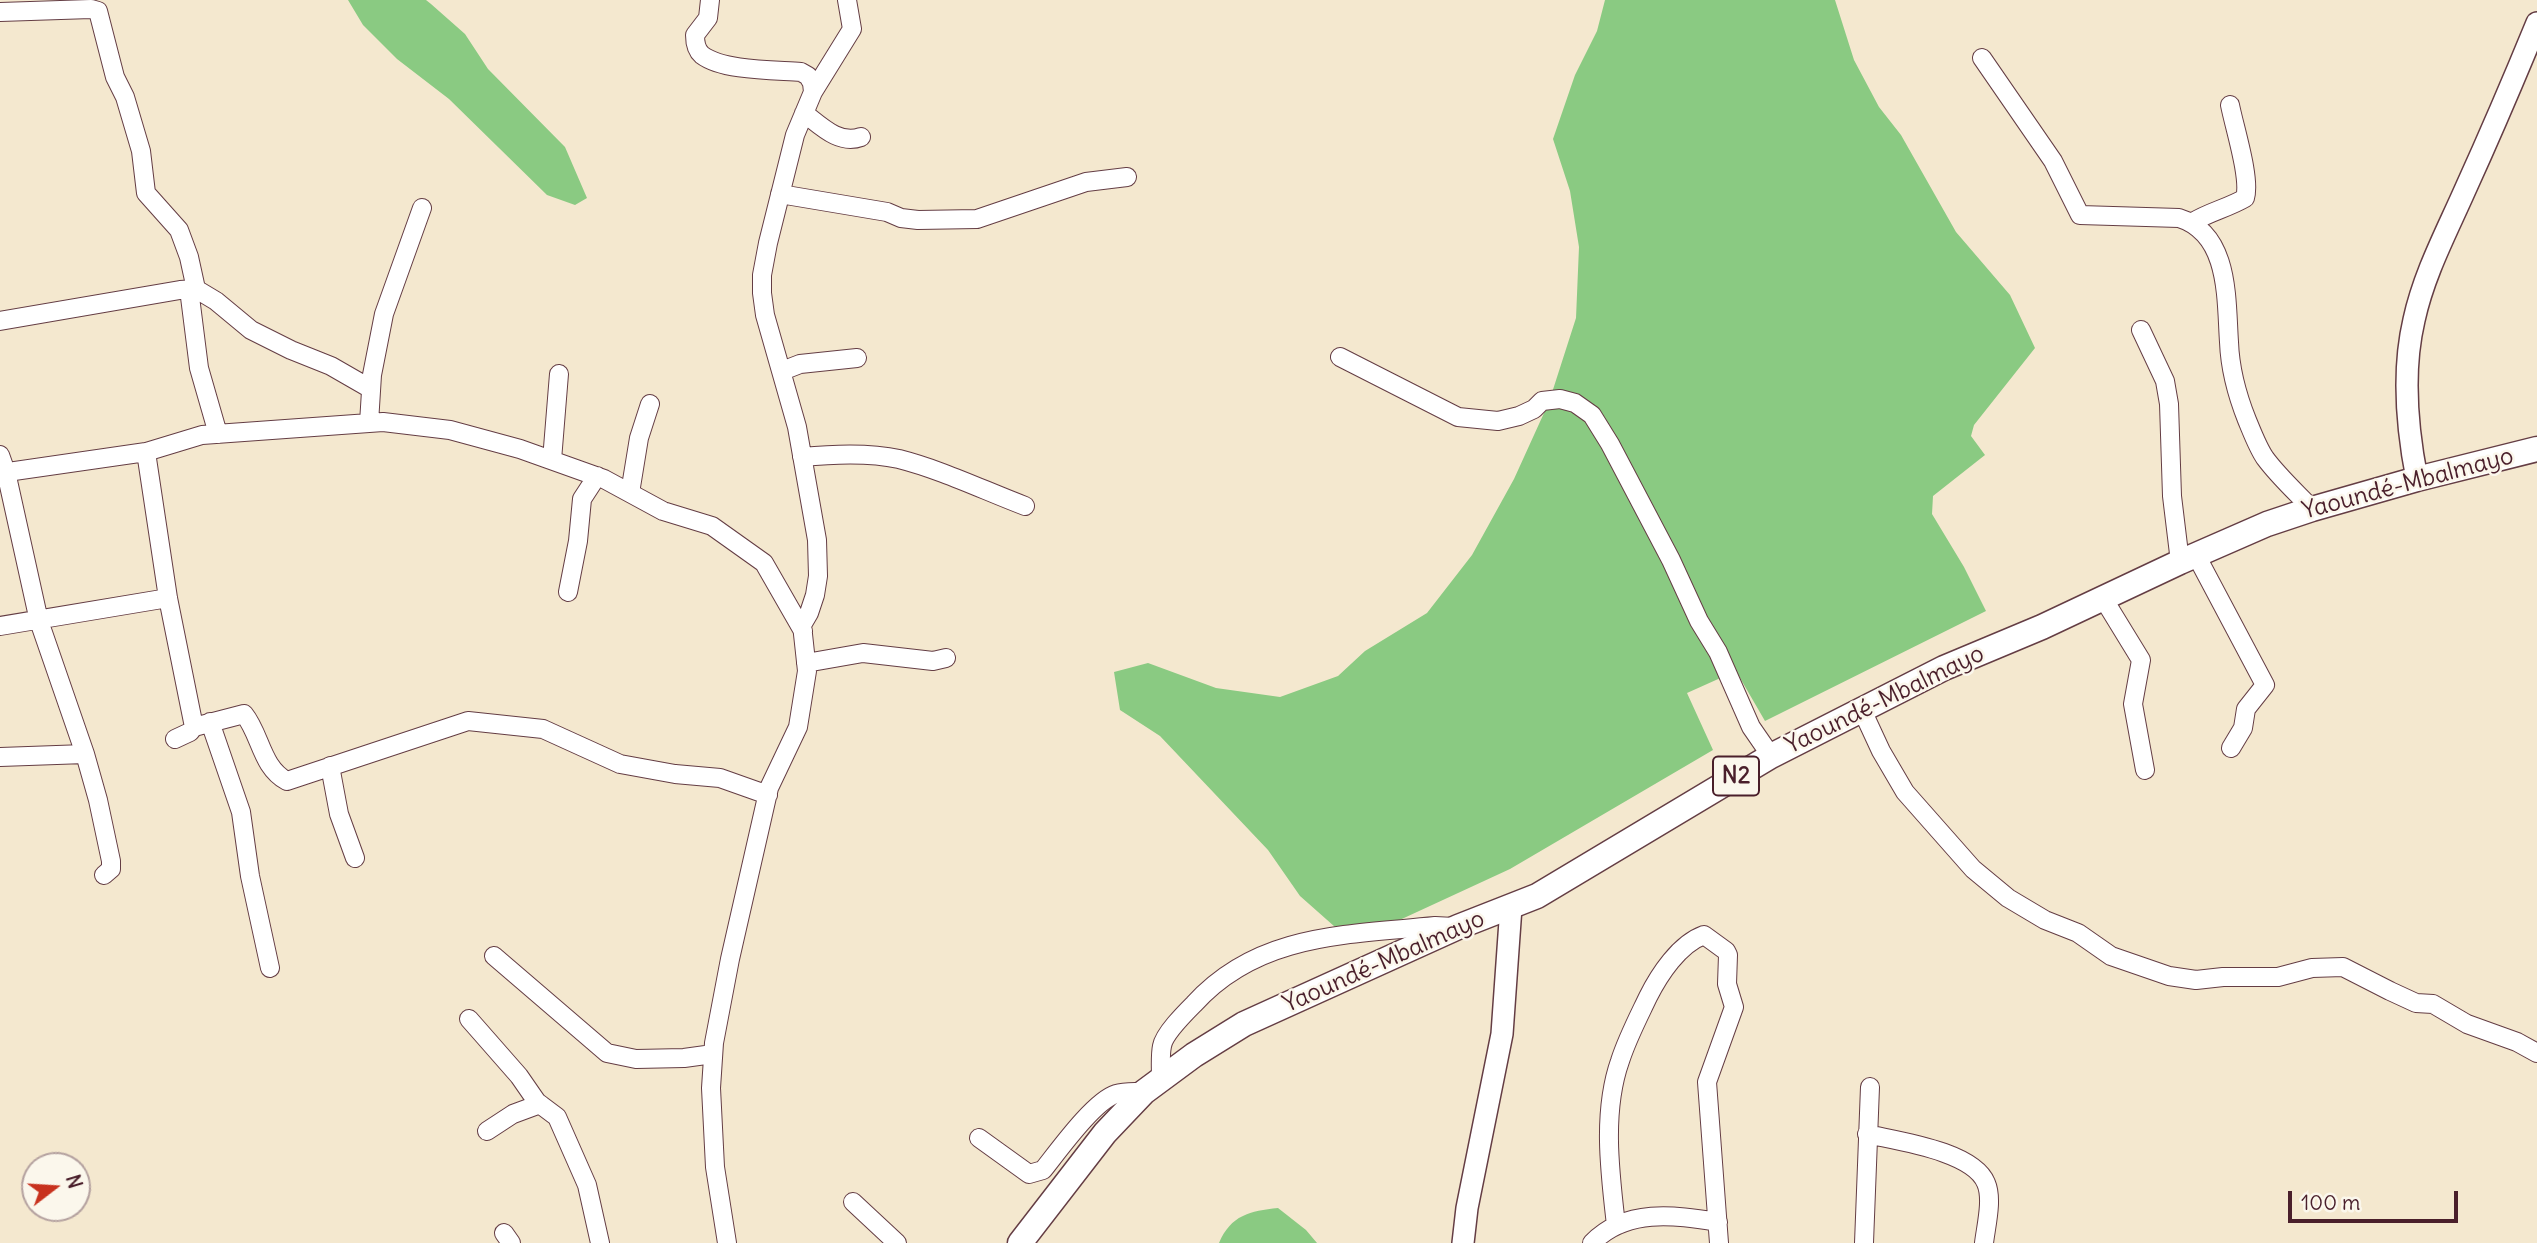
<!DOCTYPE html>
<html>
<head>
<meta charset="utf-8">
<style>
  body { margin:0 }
  #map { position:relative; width:2537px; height:1243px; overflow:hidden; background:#f4e8cf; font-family:Delius,sans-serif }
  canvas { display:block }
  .north { position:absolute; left:21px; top:1152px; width:70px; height:70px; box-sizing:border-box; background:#fbf7ec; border:2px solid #b4a19f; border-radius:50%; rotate:73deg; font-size:19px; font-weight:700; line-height:28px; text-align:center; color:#4a1f2b }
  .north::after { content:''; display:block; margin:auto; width:24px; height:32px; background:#c8321e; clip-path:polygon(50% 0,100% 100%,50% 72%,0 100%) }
  .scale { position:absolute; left:2288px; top:1191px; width:170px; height:32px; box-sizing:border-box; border:4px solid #4a1f2b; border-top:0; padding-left:9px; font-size:21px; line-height:24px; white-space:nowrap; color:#4a1f2b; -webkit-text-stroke:5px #fbf7ec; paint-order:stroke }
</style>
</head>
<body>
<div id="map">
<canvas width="2537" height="1243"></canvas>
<div class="north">N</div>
<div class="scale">100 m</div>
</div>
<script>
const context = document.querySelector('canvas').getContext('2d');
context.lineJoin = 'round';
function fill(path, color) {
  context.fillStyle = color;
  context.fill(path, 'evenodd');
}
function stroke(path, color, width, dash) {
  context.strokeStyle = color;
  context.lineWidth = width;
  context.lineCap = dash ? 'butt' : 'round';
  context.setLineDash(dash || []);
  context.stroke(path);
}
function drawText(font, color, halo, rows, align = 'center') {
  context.font = font + ' Delius,sans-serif';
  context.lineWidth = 5;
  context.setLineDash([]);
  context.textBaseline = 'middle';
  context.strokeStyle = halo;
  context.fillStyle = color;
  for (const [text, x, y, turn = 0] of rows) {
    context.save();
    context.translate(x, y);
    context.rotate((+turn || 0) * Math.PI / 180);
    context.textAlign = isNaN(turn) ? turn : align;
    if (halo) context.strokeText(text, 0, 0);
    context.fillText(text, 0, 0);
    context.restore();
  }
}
fill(new Path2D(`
  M348,0h78l5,4 34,30 23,35 77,78 22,51 -12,7 -28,-10 -98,-96 -52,-40 -34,-34z
  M1605,0h230l19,60 25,47 22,28 55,97 54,63 25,53 -61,77 -3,11 14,19 -52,41 -1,18 32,53 22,44 -221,110 -29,-50 -49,22 26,57 -203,119 -158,73 -52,-46 -32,-46 -108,-114 -40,-26 -6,-38 34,-9 68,25 64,9 58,-21 27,-25 62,-38 45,-58 42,-76 35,-77 27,-84 3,-71 -9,-56 -17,-52 22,-64 22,-44z
  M1278,1208l28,22 11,13h-98c12,-28 31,-32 59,-35z`), '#8aca82');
const minor = new Path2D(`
  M710,0l-2,18 -13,17c0,8 1,15 7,20 21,16 73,15 99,17l7,4 4,7 1,9 -18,43 -27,108 -6,32v18l3,22 32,112 20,113 1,36 -3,19 -6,18 -7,12 5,46 -9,56 -29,61 -39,171 -16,84 -3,45 4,79 12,76
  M0,12l91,-3 7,2 17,66 10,20 16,54 5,42 33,37 10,27 7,32
  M1982,58l71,103 27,54 99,3c51,16 47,81 50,124 1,27 8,53 18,78 5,12 11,28 18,38 14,19 32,35 47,51
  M813,92l39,-63 -5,-29
  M804,113c17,13 35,32 57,24
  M780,194l107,18 14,6 17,2 59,-1 109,-37 41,-5
  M2193,222c16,-10 35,-14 52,-24 6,-19 -11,-72 -15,-93
  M189,289l10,79 19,66
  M0,321l180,-31 16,-1 20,12 35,29 40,20 40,16 40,23
  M2141,330l24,51 4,23 3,92 8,66
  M1340,357l118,60 40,4 21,-5 15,-7 8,-8 18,-2 15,4 17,12 18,29 61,116 28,61 19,31 33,75 20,29
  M782,371l18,-7 57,-6
  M369,423l3,-48 12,-61 38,-106
  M146,452l22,146 26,129
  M0,455l6,17 33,149 46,133 -85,3
  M802,457c31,-3 66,-5 97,2 43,11 84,31 126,47
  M552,460l7,-86
  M0,473l146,-21 56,-17 181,-13 67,8 70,19 84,30 59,32 49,15 52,37 39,68
  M630,493l9,-55 11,-34
  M2196,555l69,130 -19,24 -3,19 -12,20
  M568,592l10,-51 4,-42 15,-23
  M2103,598l38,62 -8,44 12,66
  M0,626l168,-28
  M806,663l57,-10 70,8 13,-3
  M1862,710l19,41 24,41 68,77 35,29 37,22 33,13 33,23 58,20 27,4 27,-3h55l34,-9 31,-1 47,24 26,12 17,1 34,20 50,18 20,11
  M210,722l31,90 9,64 20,92
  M175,739l15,-7 4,-5 50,-13c17,21 17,53 43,67l181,-60 75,8 77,35 55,10 45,4 48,17
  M85,754l13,46 13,61v8l-7,6
  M330,766l9,48 16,44
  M494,956l113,97 29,6 48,-1 29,-4
  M469,1019l50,57 18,26 20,15 30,68 13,58
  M1161,1078c0,-10 -1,-22 1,-32 2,-12 23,-33 32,-42 64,-71 153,-69 241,-78l19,1
  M487,1131l26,-17 27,-10
  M1867,1134c30,7 106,17 119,49 7,16 0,43 -2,60
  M979,1138l50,36 14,-4c16,-20 51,-69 73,-76 9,-3 19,-2 28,-2
  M853,1202l44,41
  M1616,1225c-6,-52 -14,-113 4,-164 7,-22 18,-43 28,-64 11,-22 31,-53 56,-62l22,16 2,4 -1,29 7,23 -27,75 12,161
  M504,1233l7,10
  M1592,1243c34,-35 82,-28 126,-21
  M1864,1243l6,-156`);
const major = new Path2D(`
  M2417,479c-10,-51 -15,-108 -3,-159 10,-46 32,-87 51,-130 25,-55 49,-111 72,-167
  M1463,1243l4,-35 35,-174 9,-127`);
const highway = new Path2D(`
  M1020,1243l85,-110 39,-41 50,-37 50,-31 214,-97 79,-31 234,-140 173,-88 98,-41 138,-65 87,-38 45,-15 105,-30 120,-30`);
stroke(minor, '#643d44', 20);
stroke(major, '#643d44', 24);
stroke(highway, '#643d44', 27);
stroke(minor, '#fff', 18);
stroke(major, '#fff', 21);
stroke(highway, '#fff', 24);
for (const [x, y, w] of [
  [1736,776,46]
]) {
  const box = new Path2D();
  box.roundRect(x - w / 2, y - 19.5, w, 39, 5);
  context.fillStyle = '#fbf7ec';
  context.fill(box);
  stroke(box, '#4a1f2b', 2);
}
drawText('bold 23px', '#4a1f2b', null, [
  ["N2",1736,776]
]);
drawText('24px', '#4a1f2b', '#fbf7ec', [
  ["Yaoundé-Mbalmayo",2408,484,-15],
  ["Yaoundé-Mbalmayo",1885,700,-26],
  ["Yaoundé-Mbalmayo",1384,962,-24]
]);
</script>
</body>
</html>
